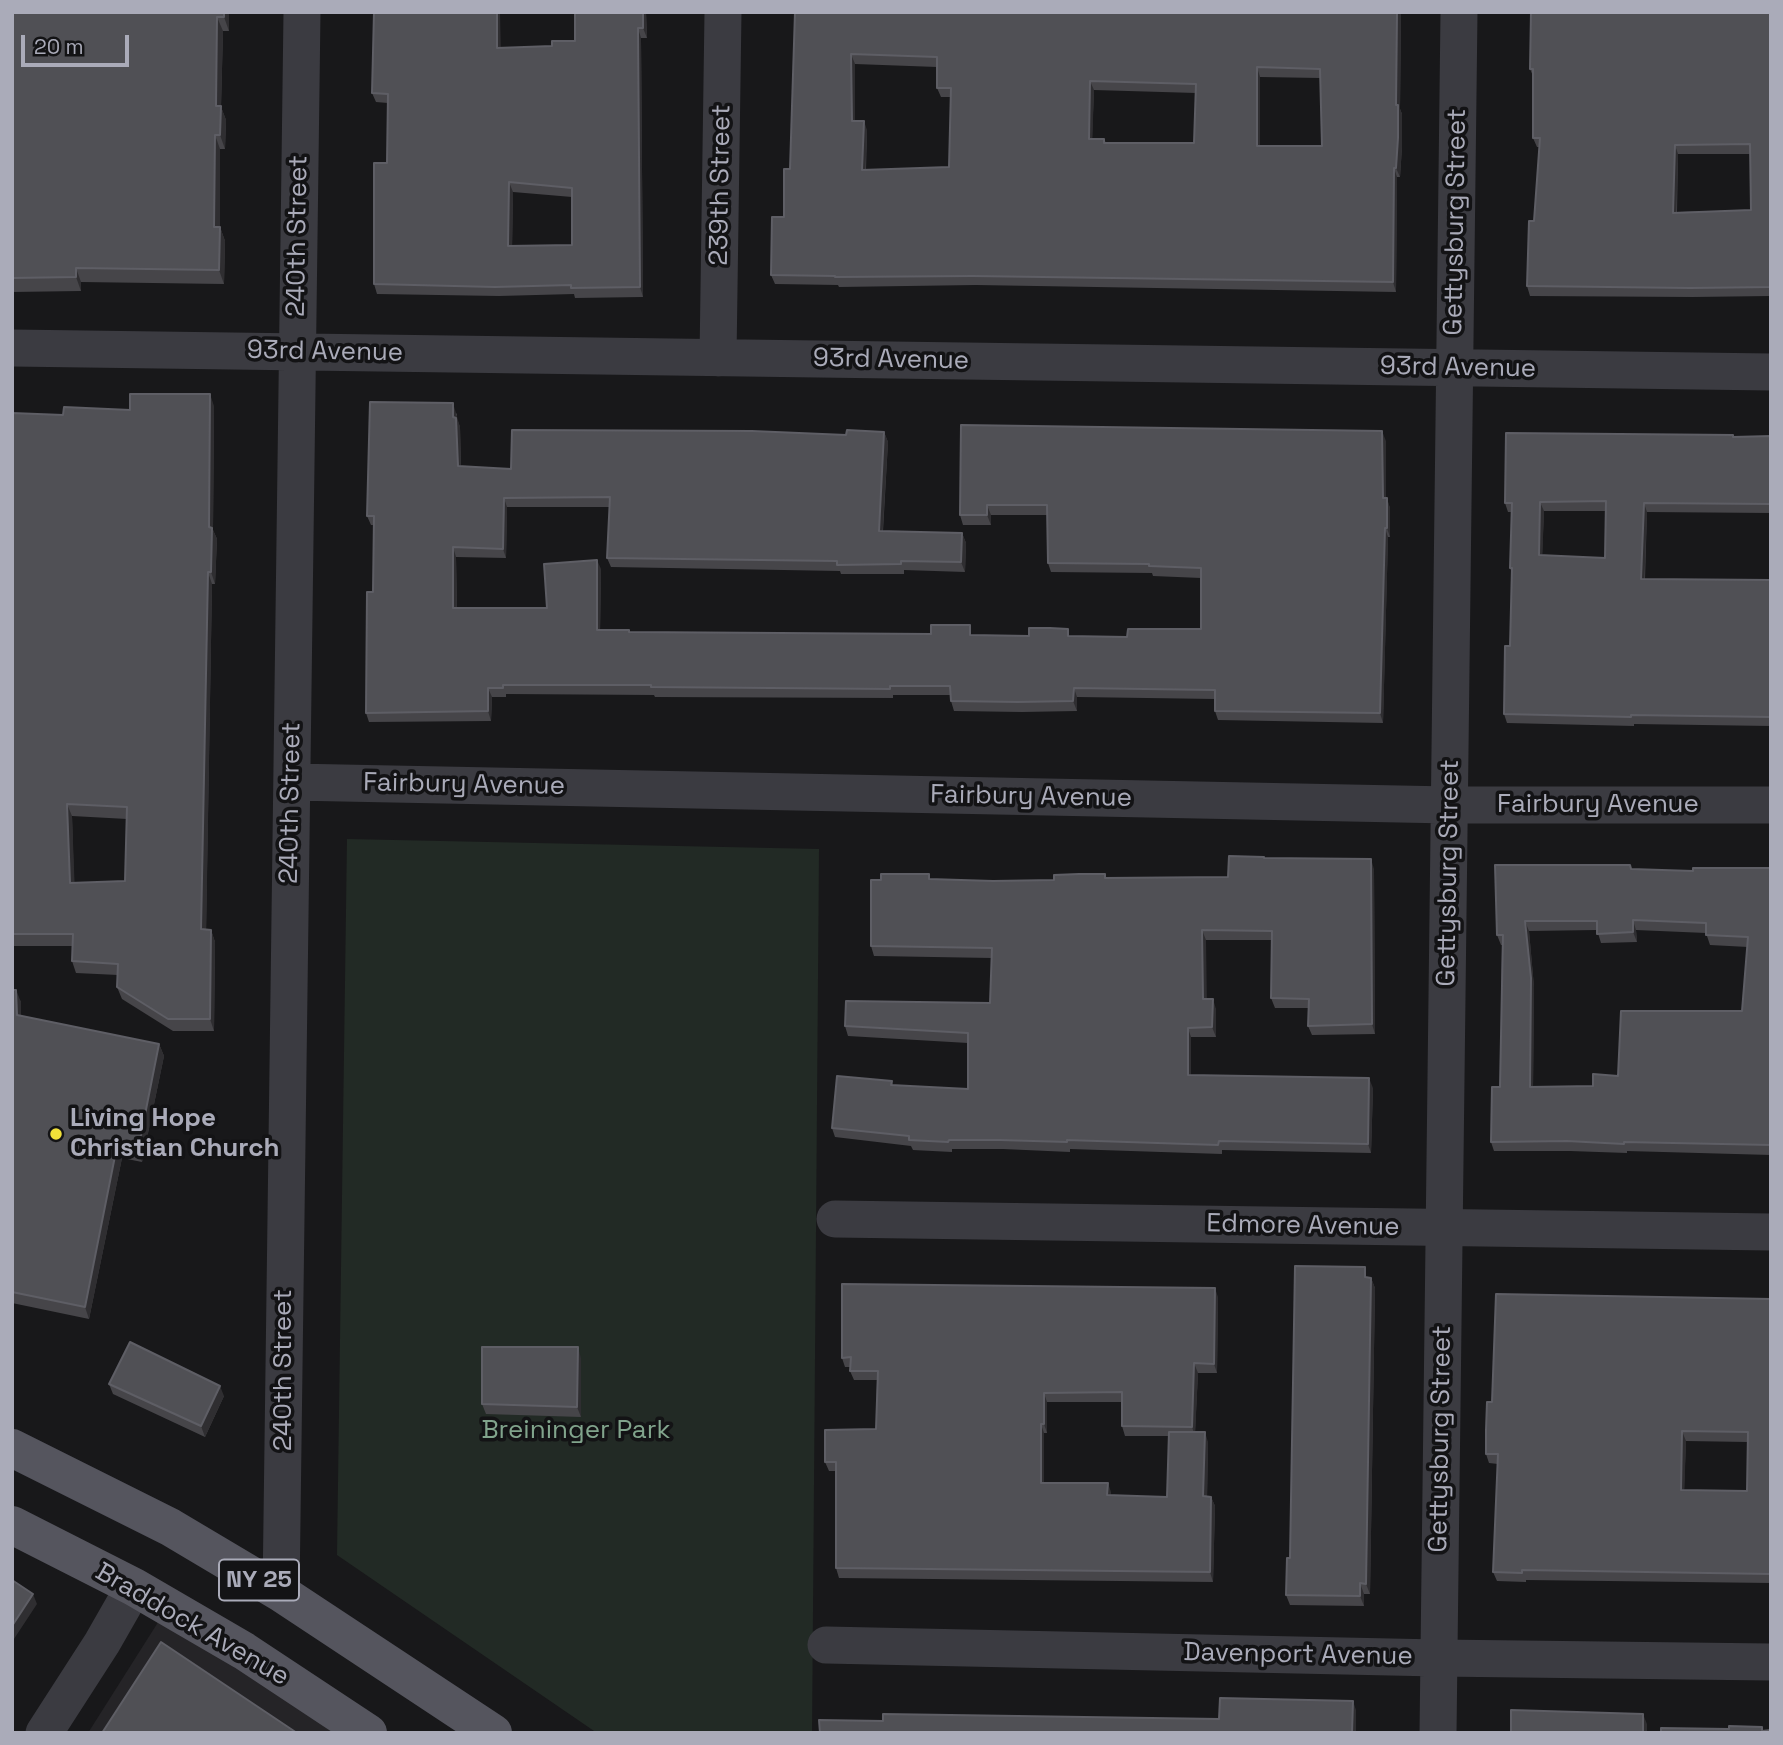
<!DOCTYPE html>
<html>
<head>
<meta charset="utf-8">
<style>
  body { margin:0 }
  #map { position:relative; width:1783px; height:1745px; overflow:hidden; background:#18181a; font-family:"Space Grotesk",sans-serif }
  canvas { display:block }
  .frame { position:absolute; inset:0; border:14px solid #aaabb9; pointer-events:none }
  .scale { position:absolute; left:21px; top:35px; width:108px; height:32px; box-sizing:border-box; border:4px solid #aaabb9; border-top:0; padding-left:9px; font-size:21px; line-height:24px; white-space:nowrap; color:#aaabb9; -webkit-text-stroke:5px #131315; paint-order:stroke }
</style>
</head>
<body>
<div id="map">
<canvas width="1783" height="1745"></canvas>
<div class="frame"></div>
<div class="scale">20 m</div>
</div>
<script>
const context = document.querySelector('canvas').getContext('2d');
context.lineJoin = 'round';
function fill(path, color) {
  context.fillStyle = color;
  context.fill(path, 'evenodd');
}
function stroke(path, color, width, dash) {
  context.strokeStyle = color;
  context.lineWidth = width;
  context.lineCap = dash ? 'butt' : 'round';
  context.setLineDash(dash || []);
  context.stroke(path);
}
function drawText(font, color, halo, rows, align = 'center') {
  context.font = font + ' "Space Grotesk",sans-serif';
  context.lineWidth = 7;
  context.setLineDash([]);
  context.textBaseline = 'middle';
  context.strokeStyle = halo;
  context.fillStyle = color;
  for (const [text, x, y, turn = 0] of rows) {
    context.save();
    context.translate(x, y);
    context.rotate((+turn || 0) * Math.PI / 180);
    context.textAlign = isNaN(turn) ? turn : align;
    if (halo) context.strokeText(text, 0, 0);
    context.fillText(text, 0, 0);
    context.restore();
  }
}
fill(new Path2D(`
  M162,1616l173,117h-247z`), '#252427');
fill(new Path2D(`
  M347,839l472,10 -7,884h-215l-260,-178z`), '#222a25');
stroke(new Path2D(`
  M12,348l1759,24
  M718,358l5,-346
  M292,782l1158,23h321
  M835,1219l936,13
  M281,1593l21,-1581
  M826,1645l612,13 333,4
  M44,1733l58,-90 32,-56
  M1438,1733l21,-1721`), '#3b3b41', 37);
stroke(new Path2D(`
  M12,1448l158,79 111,66 212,140
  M12,1525l122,62 110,64 124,82`), '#55555e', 38);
fill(new Path2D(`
  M12,12h217v19h-6l-2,76 5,13 -1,29h-5v78l5,14 -1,43 -143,-2v9l-69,1z
  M374,12h126v36l52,-2 23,-5v-29h71l1,26h-6l2,259 -68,1 -1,-4 -75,2 -122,-2 -3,-10 13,-121 1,-60 -12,-1 -4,-9zM513,192l59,5v48l-60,1z
  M795,12h606l-1,97 2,5v33l-2,30h-3l-1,115 -420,-7 -137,2 -1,-2 -63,-1 -4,-9 13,-58 6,-48zM855,64l82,3v21l4,9h10l-2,70 -83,3 1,-40 -12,-9zM1260,77l60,1 2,68h-62zM1094,90l102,3 -2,50h-88l-2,-4h-12z
  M1771,12v284l-78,1 -163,-1 -3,-10 7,-65 5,-74h-2l-4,-9v-62l-3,-7zM1678,154h72l1,56 -74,2z
  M214,406l-1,124 4,9 -2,45h-3l-6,346h5l4,12 -1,89h-41l-51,-32 -5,-12 1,-12 -42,-2 -4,-12 1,-15h-59v44l7,12v14l138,28 5,12 -22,106 -20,-4 -33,161 -77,-16v-890l51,2zM72,816l55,3 -2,62 -51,2z
  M457,413v6l3,8 1,39 50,3 373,-37 4,10 -5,89 79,2 4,10 -1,29 -61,-2v4h-63l-1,-3 -229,-4 -4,-9 3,-51h-103l-1,51 -50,-1 1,51h90l54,-39 -1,61 29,2 498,5 74,-8v-51l-48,-2 -1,-3 -101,-1 -3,-9 -1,-48h-56v10h-28l-3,-10 1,-90 425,16v57l4,10v29h-2l-5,186 -165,-3 -3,-9v-12l-138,-2v14l-55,1 -68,-1 -3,-10v-6h-58v3l-238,-1 -1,-2 -148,-1v3h-14l-1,24 -122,1 -3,-9 7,-121 1,-67h-3l-4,-9z
  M1771,436v77l-124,-1 -2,67 126,1v146l-137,-2v2l-127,-3 -3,-9 6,-68 2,-73 -2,-5 2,-56h-4l-3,-9 228,-66zM1544,511h62l-1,47 -63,-2z
  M1264,858l110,11 1,165 -63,1 -4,-9 1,-18h-34l-4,-10 1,-58h-66v59l10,10v28h-25v38l182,13 -2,65 -149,-3v4l-152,-5v3l-67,-3h-51v3l-39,-2 -2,-4 -76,-9 -3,-9 60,-47 1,4 75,4v-46l-120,-7 -3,-10 145,-23 2,-45 -118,-2 -3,-10 122,-65 61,-1 51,-6 1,4 122,-1z
  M1630,865l2,4 61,2 78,-3v287l-144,-4v2l-57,-2h-76l-3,-9 9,-55 2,-142h-1l-4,-10zM1597,930l4,13 36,-1 -1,-12 70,3 4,12 38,2 -6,64 -124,65 -25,10 -60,1 1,-100 -5,-56z
  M1369,1278h2l4,10 -5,306h-6v12l-74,-1 -4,-10 4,-37z
  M1218,1297l-1,76h-19l-3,59 13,10 -1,54 4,1 4,9 -2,76 -374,-4 -3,-10v-97h-7l-4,-9 51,-33 1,-49h-23l-4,-9 1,-4h-6l-3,-9zM1047,1402h75v24l3,10h44l-2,61 -56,-2v-3l-67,-9v-50h3z
  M1771,1299v284l-245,-3v2l-29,-1 -4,-9 5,-108 -9,-1 -3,-9 6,-52zM1686,1441l62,1 -1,49 -63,-1z
  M581,1358v59l-95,-3 -4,-10z
  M109,1384l115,12 -19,41 -92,-43z`), '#464549');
fill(new Path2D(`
  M224,12h5v19l-5,-14z
  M497,12h3l1,46 -4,-10z
  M643,12h3l1,26 -4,-10z
  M1397,12h4l-1,97 2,5v33l-2,30 -4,-9z
  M217,17l6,14 -2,76 5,13 -1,29 -5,-14 -4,-29z
  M638,28l3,10 2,259 -3,-10z
  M851,54l4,10v66l-3,-9z
  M1257,67l3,10v78l-3,-9z
  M1090,81l4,9 -2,59 -3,-10z
  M864,121l3,9 -2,49 -3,-9z
  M215,135l5,14v78l5,14 -1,43 -5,-14 -5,-43z
  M1675,145l3,9 -2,68 -3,-9z
  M1394,168l3,9 -1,115 -3,-10z
  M509,182l4,10 -1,63 -4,-9z
  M76,268l5,14v9l-5,-14z
  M210,394l4,12 -1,124 4,9 -2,45 -4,-12 -2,-45z
  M453,403l7,24 1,48 -3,-9 -5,-49z
  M1382,431l4,10v67l-3,-10z
  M884,432l4,10 -6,99 -3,-10z
  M504,498l3,9 -1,51 -3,-9z
  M1387,498l3,10v29l-3,-9z
  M1540,502l4,9 -2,54 -3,-10z
  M1644,503l3,9 -3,76 -3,-9z
  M987,505l4,10v10l-4,-10z
  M1385,528l3,9 -5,186 -3,-10z
  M962,533l4,10 -1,29 -4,-10z
  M453,547l3,10 1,61 -4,-10z
  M597,560l4,9 -1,71 -3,-10z
  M208,572l4,12 -6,357 -5,-12z
  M488,688l4,9 -1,24 -3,-10z
  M1074,688l3,9v14l-4,-10z
  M67,804l5,12 3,79 -5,-12z
  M1371,859l3,10 1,165 -3,-10z
  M1633,920l3,10 1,12 -4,-10z
  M1525,921l4,10 5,56 -1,109 -3,-9z
  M211,930l4,12 -1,89 -4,-12z
  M1202,930l4,10 1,69 -4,-10z
  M12,940l2,6v56l-2,-5z
  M16,990l5,12v25l-4,-12z
  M1213,999l3,10v28l-4,-10z
  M1188,1028l3,9v48l-3,-10z
  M159,1044l5,12 -22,106 -4,-12z
  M1369,1078l4,10 -2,65 -3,-9z
  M117,1146l5,12 -33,161 -4,-12z
  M1371,1278l4,10 -5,306 -4,-10z
  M1215,1288l3,9 -1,76 -3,-9z
  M578,1347l3,11v59l-4,-10z
  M1194,1363l4,10 -3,63 -3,-9z
  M220,1386l4,10 -19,41 -4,-11z
  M1044,1393l3,9v31l-3,-9z
  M1041,1424l3,9v60l-3,-10z
  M1682,1431l4,10 -2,59 -3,-10z
  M1205,1432l3,10 -1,64 -4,-10z
  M1108,1483l3,9v12l-4,-9z
  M1211,1497l4,9 -2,76 -3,-10z
  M1360,1583l4,11v12l-4,-10z
  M33,1594l4,10 -25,38v-16z
  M1353,1701l3,9v23h-4z
  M1643,1714l4,10v9h-4z`), '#2f2e31');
const building = new Path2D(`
  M12,12h212v5h-7l-1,89h5l-1,29h-5l-1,92h6l-1,43 -143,-2v9l-64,1z
  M374,12h123v36l55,-2v-5h23v-29h68v16h-5l2,259 -69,1v-3l-76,2 -121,-3v-121h13l1,-69 -16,-1zM509,182l63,6v57l-64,1z
  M795,12h602l-1,93h2v33l-2,30h-2l-1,114 -420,-6 -138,1v-1l-64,-1 1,-58h12v-48h6zM851,54l86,3v31h14l-2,79 -87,3 2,-49h-12zM1257,67l63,2 2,77h-65zM1090,81l106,3 -2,59h-90v-4h-15z
  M1531,12h240v275l-81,1 -163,-2 2,-65h5l6,-83h-7v-69h-3zM1750,144l1,66 -78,3 2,-68z
  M130,394h80l-1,133 3,1 -1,44h-3l-7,357 10,1 -1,89h-42l-51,-32 1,-23 -46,-3 1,-27h-61v-521l51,2 1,-8 66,3zM67,804l60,3 -2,74 -55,2z
  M370,402l83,1v14l3,1 2,48 53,3 1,-39 240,1 94,4 1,-5 37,2 -5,99 83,2 -1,29 -60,-1v3l-64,1v-4l-230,-3 3,-61 -106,1 -1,51 -50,-2v61h94l-3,-44 53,-4v70h32v2l302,2v-9h39v10l59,1v-8h21l18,1v7l59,1 1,-8h73v-61l-52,-2v-2l-101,-1 -1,-58h-60v10h-27l1,-90 421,6 1,67h4v30h-2l-5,185 -165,-2v-21l-141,-2 -1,13 -55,1 -67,-1 -1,-15h-60v3l-239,-2v-2h-148v3h-15v23l-122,2 1,-121h6l1,-76h-7z
  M1506,433l227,2v2l38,-1v68l-127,-1 -3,76 130,1v137l-140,-2v2l-127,-3 1,-68h5l2,-78h-2l2,-65h-7zM1606,501l-1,57 -66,-3 1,-53z
  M1229,856l35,1v1l107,1 1,165 -64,2 1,-27 -38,-1 1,-67 -70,-1 1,69h10l-1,28 -24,1v47l181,3 -1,66 -149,-3 -1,4 -151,-5v2l-67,-2h-51l-1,2 -39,-2v-4l-77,-8 5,-52 55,5 -1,4 77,4v-56l-123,-7 1,-25 144,2 2,-55 -121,-2v-66h10v-6h48v5l64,2 61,-1v-5l25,-1h26v4l123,-1z
  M1495,865h135l1,4 62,2v-3h78v277l-147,-3v2l-57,-3 -76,1 1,-55h8l3,-152h-6zM1633,920l73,3v12l42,2 -6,74h-121l-3,65 -25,-2v12l-63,1 1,-109 -6,-57h72v13l36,-2z
  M12,990h4l1,25 142,29 -21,106 -21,-4 -32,161 -73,-15z
  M1295,1266l70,1v10l6,1 -5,306 -6,-1v13l-74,-1 1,-37h3z
  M842,1284l373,4 -1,76 -20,-1 -2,64 -70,-1v-34l-78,1v31h-3v59h67l-1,12 60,2 2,-65h36l-2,64 8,1 -1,75 -374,-4v-106h-11v-32l51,-1 2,-58h-28l1,-14 -9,1z
  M1496,1294l275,5v275l-249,-4v3l-29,-1 5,-118h-12v-24l1,-28h5zM1682,1431l66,1 -1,59 -66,-1z
  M130,1342l90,44 -19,40 -92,-42z
  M482,1347h96l-1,60 -95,-3z
  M12,1580l21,14 -21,32z
  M161,1642l136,91h-195z
  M1220,1698l133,3 -1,32h-532l-1,-13 64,1v-7l336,5z
  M1511,1710l132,4v19h-132z
  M1729,1726l33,1v4l9,-1v3h-110v-5l68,1z`);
fill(building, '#505055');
stroke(building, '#5e5e65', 2);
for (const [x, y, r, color] of [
  [56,1134,7,"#f1e139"]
]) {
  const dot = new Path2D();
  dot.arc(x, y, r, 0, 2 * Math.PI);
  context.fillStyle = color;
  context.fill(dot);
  stroke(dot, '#131315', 2.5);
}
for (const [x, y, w] of [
  [259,1580,80]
]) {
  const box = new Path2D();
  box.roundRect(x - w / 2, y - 20.5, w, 41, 5);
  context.fillStyle = '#131315';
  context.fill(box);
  stroke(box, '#aaabb9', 2);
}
drawText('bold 24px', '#aaabb9', null, [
  ["NY 25",259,1580]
]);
drawText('26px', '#aaabb9', '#131315', [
  ["239th Street",721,185,-89],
  ["Gettysburg Street",1456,222,-89],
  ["240th Street",298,236,-89],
  ["93rd Avenue",325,352,1],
  ["93rd Avenue",891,360,1],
  ["93rd Avenue",1458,368,1],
  ["Fairbury Avenue",464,785,1],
  ["Fairbury Avenue",1031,797,1],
  ["240th Street",291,803,-89],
  ["Fairbury Avenue",1598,805],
  ["Gettysburg Street",1449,873,-89],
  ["Edmore Avenue",1303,1226,1],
  ["240th Street",284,1370,-90],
  ["Gettysburg Street",1441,1439,-89],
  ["Braddock Avenue",192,1625,30],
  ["Davenport Avenue",1298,1655,1]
]);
drawText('bold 26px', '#aaabb9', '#131315', [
  ["Living Hope",70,1119],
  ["Christian Church",70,1149]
], 'left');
drawText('26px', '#81a48c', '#131315', [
  ["Breininger Park",576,1431]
]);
</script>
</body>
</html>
